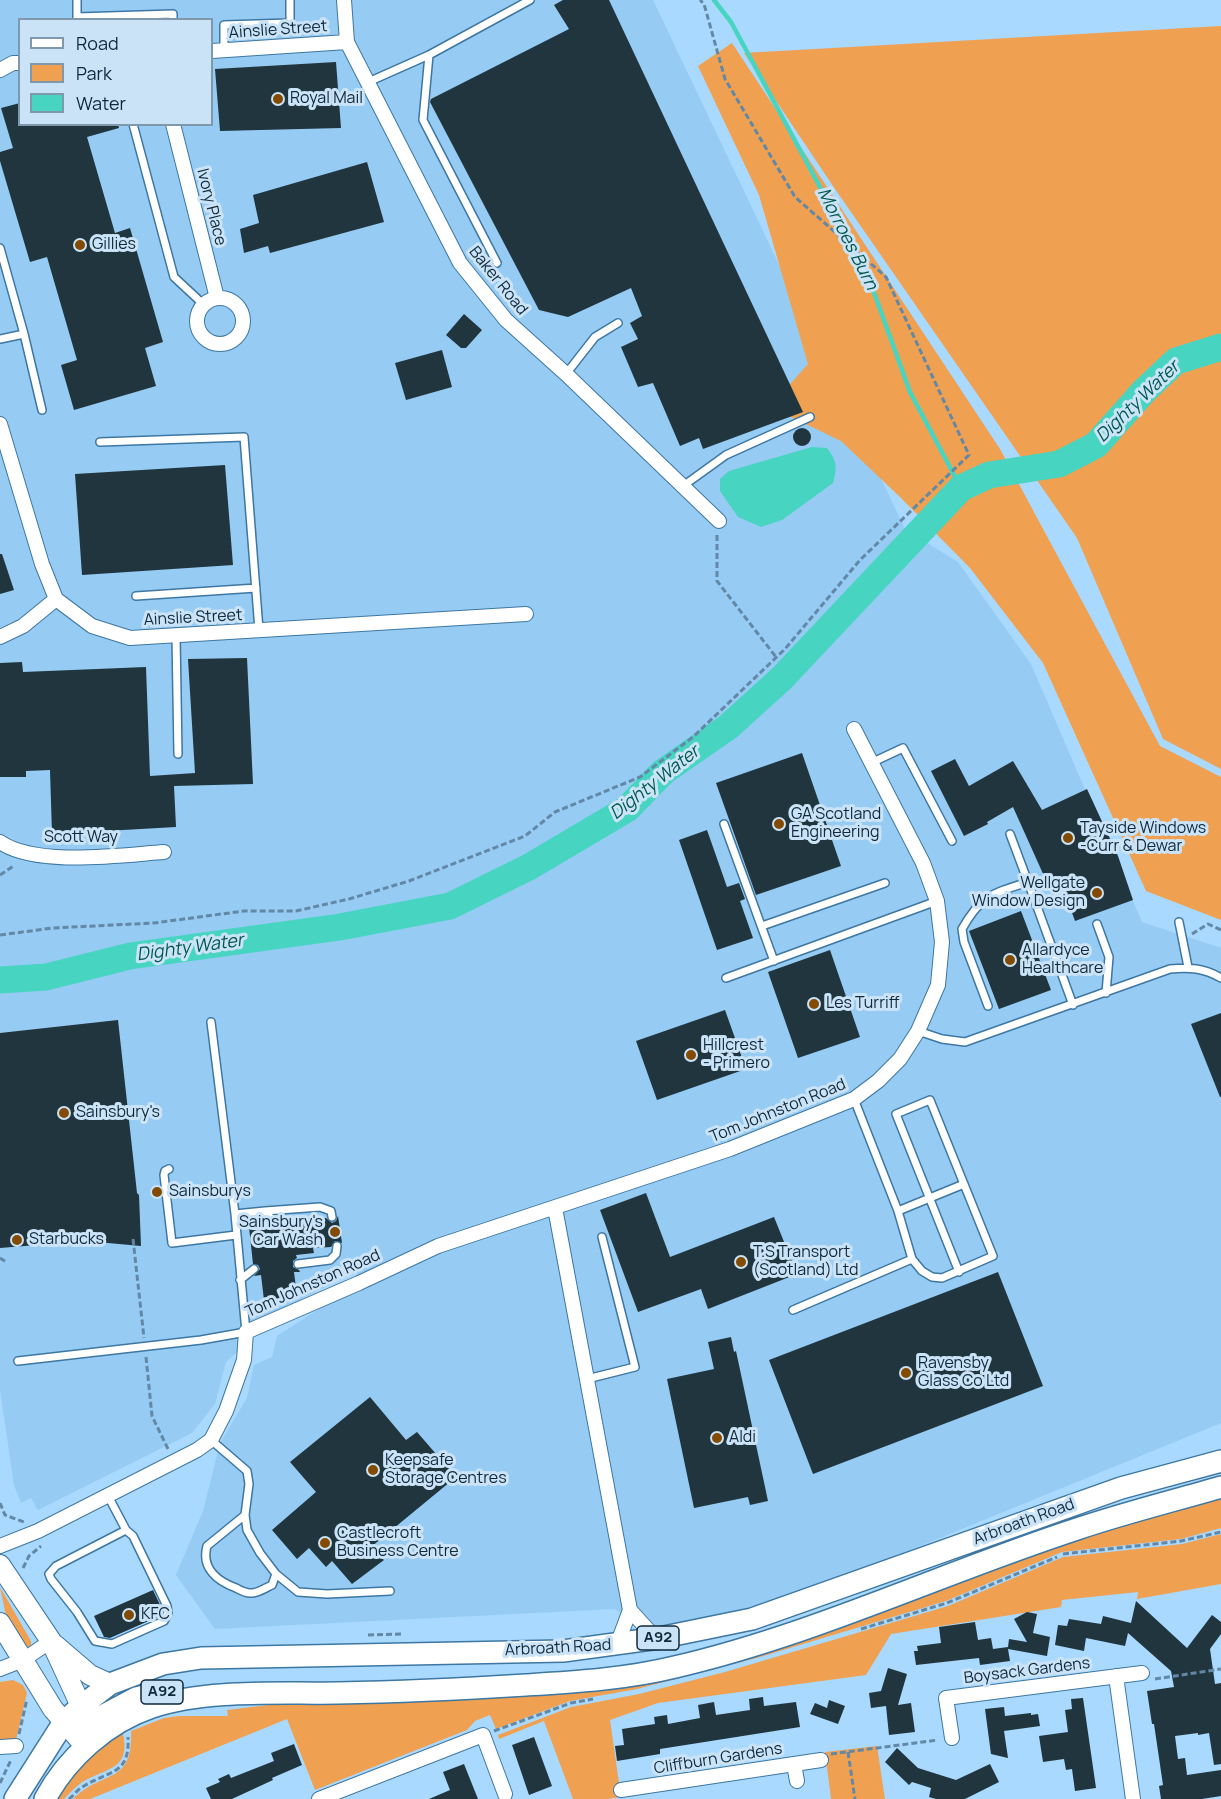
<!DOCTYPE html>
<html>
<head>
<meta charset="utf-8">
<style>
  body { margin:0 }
  #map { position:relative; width:1221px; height:1799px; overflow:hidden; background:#a9d9ff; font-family:Manrope,sans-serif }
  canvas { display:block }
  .legend { position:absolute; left:18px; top:18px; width:195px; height:108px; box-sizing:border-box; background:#cbe3f6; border:2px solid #8098ab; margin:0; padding:8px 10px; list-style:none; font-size:18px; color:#0f283a }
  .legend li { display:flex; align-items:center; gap:12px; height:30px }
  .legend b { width:30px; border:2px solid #8098ab }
</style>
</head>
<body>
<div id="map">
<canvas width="1221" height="1799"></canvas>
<ul class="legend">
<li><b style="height:8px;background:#fff"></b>Road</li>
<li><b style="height:16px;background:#f0a051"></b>Park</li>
<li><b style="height:16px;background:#47d4c1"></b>Water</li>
</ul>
</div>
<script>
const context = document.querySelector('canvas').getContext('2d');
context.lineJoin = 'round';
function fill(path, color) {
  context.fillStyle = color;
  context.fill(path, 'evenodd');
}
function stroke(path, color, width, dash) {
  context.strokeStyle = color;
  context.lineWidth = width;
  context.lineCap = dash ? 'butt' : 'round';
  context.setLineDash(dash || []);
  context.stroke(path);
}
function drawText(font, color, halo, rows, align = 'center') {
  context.font = font + ' Manrope,sans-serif';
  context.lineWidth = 6;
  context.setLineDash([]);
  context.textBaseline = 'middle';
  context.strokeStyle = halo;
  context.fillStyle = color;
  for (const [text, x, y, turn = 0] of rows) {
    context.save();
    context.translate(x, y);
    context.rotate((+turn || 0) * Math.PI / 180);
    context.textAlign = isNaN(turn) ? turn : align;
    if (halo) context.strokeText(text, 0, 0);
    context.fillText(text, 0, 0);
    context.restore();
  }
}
fill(new Path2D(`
  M0,0h653l252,529 53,33 73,102 111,258 79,26v475l-374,153 -78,26 -88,22 -41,3 -25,-18 -400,20 -39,-54 27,-64 17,-68 27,-45 7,-33 18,-8 5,-21 82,-53 -2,-12 -70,35 -61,56 -11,42 -23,29 -154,77 -7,-12 -10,5 -7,-18 -14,-95zM20,20h192v104h-192z`), '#96cbf4');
fill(new Path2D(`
  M1221,26v743l-58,-30 -86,-201 -242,-349 -91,-136z
  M732,43l268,406 160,297 61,31v143l-75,-29 -103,-228 -73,-95 -69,-70 -60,-57 -54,-26h-24l45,-51 -49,-169 -61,-129z
  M1221,1494v34l-40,11 -119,13 -116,49 -186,56 -123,32 -67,12 -74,28 -6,-14 -15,6 -8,9 -152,60 -28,-71 -197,80h-17c30,-30 60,-13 58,-68l33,-13 15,-2h49l-1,-6 74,-9 157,-1 135,-11z
  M1221,1534v50l-84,15 1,-7 -76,8 -1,7 -170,27 -25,41 -208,28 -48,17 11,77 -14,2h-34l-29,-78 -45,18 -1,-4 73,-28 68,-13 86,-22 223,-66 115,-49 119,-13z
  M0,1587l31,54v7l-4,1 -21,-33z
  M13,1680l10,5 4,8 -11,47 -16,1v-59z
  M122,1730c11,41 -16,37 -41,53 -6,4 -12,11 -17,16h-9c16,-29 42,-50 67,-69z
  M877,1746l8,53h-54l-6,-47z`), '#f0a051');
fill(new Path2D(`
  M812,447l15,1c10,13 10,20 6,35l-51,37 -21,7 -23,-10 -18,-26v-12l9,-8z`), '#47d4c1');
stroke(new Path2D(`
  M714,0l17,22 137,254 42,116 51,96`), '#47d4c1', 4.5);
stroke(new Path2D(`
  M0,980l46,-3 84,-21 210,-29 110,-21 79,-39 98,-58 36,-37 65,-45 54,-49 179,-190 28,-13 70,-11 37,-19 48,-54 32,-30 45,-14`), '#47d4c1', 27);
fill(new Path2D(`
  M563,0h46l194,412 -100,37 -4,-11 -19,8 -27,-63 -15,4 -17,-40 17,-8 -8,-16 12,-7 -11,-28 -63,29 -29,-7 -109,-208 1,-3 138,-70 -15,-24z
  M336,62l5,66 -121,3 -5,-62z
  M20,103v21h98l1,4 -32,9 28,96 15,-5 33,114 -18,6 11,38 -82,24 -13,-45 16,-5 -30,-103 -17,5 -30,-101v-9l13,-4 -12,-40z
  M367,162l17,60 -114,31 -2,-7 -24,7 -4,-24 19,-6 -6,-28z
  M464,314l18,16 -16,18h-5l-15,-13z
  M442,350l10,37 -46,13 -11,-37z
  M793 437a9 9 0 1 1 18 0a9 9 0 1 1-18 0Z
  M225,465l8,100 -151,10 -7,-101z
  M0,554h2l12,36 -14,4z
  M247,658l6,126 -79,2 2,41 -124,7 -2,-64 -24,1v6h-26v-114l22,-1 1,10 123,-5 4,109 45,-3 -7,-114z
  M802,753l39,113 -85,29 -40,-112z
  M955,759l14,27 44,-25 29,49 45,-21 31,67 15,44 -58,21 -14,-39 -12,5 -36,-80 -26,15 1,2 -24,12 -33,-65z
  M707,830l20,57 12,-4 6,16 -5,2 13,37 -36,12 -38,-110z
  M1021,911l30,79 -52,19 -30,-78z
  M830,950l30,87 -62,21 -30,-86z
  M725,1010l21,59 -89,31 -21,-59z
  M1221,1013v84h-1l-29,-73z
  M118,1020l19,173 2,2 2,51 -55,-5 -86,7v-215z
  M646,1193l24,64 104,-40 23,57 -89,35 -7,-20 -63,23 -38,-102z
  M338,1216l4,27 -7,-2 -4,6 -18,1 1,5 -18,2 1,3 -4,3v6l6,3 1,2h-6l3,24 -33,4 -3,-25 -7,1 6,-7 -2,-4 -5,-1 -4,-37 17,-2 6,5 4,-2 2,-5 48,-5 6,5 4,-2z
  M998,1272l45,114 -230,88 -44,-114z
  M731,1337l3,15 2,-1 32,150 -18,4 -2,-8 -54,11 -27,-129 47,-10 -6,-27z
  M370,1397l36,43 11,-8 39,45 -85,70 13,13 -32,24 -20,-23 -6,6 -17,-19 -12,11 -25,-29 44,-38 -26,-30z
  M153,1590l9,19 -2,7 -50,22 -6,-1 -10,-21z
  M1136,1601l51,47 25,-33 9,7v12l-11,15 5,35 6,-1v81l-7,1 -5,-32 -11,2v-2l-23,3 3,23 7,-1 2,17 34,-5v26l-19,3h-41l-2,-13 4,-1 -9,-61h-2l-5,-33 27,-4 -3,-16 -43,-38 -3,13 -39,-8 -2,13 -29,-6 3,-20 9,1 2,-7 32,5 2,-8 28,7z
  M1027,1612l10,2 -4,19 17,4 -3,19 -39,-7 2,12 -30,4 -1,-7 -63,7 -2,-14h4l-1,-5 24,-3 -2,-16 36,-5 3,18 13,-2 2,11 15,-2 1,-8 18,3 -13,-23z
  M888,1668l19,6 -9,31 13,-2 4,29 -26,3 -3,-29 -15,2 -2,-15 12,-2z
  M763,1697l1,9 32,-4 4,25 -140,22v5l-43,7 -2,-15 9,-1 -2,-16 33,-5 -1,-7 13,-2 1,9 32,-6 -2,-13 16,-3 2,13 34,-5 -1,-11z
  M1083,1698l13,90 -21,3 -3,-22 -6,1 -2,-11 -21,3 -4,-26 29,-4 -3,-22 7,-1 -1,-10z
  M829,1700l16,6 -7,18 -28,-10 5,-11 12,5z
  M1004,1707l1,9 26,-3v2l7,-1 2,12 -36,5 4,27 -17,-4 -6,-45z
  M534,1737l18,49 -23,9 -17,-50z
  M294,1744l8,21 -30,13 1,2 -41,19h-21l-5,-11 14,-6 -2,-3 11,-5 2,4 43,-17 -3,-8z
  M897,1748l21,20 38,12 34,-16 9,18 -34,17h-29l-7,-2 2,-9 -19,-6 -3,3 -24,-23z
  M464,1764l14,35h-49l21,-9 -7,-18z`), '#20353d');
const lane = new Path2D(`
  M77,0v17
  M77,20v-3l96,-3v6
  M224,50v-25l66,-2v-23
  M429,55l-6,65 74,143
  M366,83l63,-28 101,-55
  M133,124l41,153 29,27
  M0,248l24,86 -24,5
  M24,334l18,76
  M566,374l29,-37 23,-14
  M100,442l144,-5 15,193
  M683,486l43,-31 84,-38
  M136,596l120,-8
  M176,636l2,118
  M871,763l32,-15 49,93
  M724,824l50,137
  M1010,834l18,48
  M1179,922l9,45
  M1097,924l12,33 -3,36
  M762,926l123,-43
  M726,978l211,-77
  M988,1006l-24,-64 -2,-13c20,-35 30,-35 66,-47l45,123
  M918,1031l24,8 23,3 205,-73c19,-2 34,-1 51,9
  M854,1099l44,112 14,48 10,12 10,6 10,1 51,-22 -63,-156 -34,14 63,158
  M169,1169l-4,2 -1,4 8,68 64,-8
  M265,1211l55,-4 11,4 1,6
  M898,1211l66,-27
  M235,1214l30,-3 6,7 1,6
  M298,1264l32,-4 6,-6 1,-8
  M240,1280l14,-11
  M793,1310l119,-51
  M18,1361l183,-21 45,-8 -11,-118 -24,-192
  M587,1379l48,-12 -33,-130
  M211,1440l36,31 2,13 -4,31 2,15 13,23 16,21 22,18 29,2 63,-3
  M107,1494l19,36 7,6 34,70 1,7 -4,8 -52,23 -17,-3 -18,-29 -26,-33 -2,-5 7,-8 70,-36
  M245,1515l-38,31c-6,22 10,35 29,42 4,2 9,5 14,5 7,1 15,-5 22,-8l4,-11`);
const street = new Path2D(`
  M344,0l3,42 113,221 46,57 60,54 153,147
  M212,51l135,-9
  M0,70l13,-7h7
  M173,124l44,174
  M197 321a23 23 0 1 1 46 0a23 23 0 1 1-46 0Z
  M0,424l42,140 14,35 36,27 38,12 396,-24
  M0,637l23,-11 33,-27
  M0,842c36,25 121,13 164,10
  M555,1208l75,402 -13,35
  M0,1546l38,-15 159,-81 14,-10 15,-29 18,-51 2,-28 113,-49 79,-37 292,-97 124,-50 24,-18 22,-22 18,-28 20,-46 4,-43 -5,-41 -14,-38 -69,-134
  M630,1610l19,21 10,7
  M0,1669l23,-9 28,-19
  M1116,1676l17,123
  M952,1738l-6,-40 196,-25
  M0,1747l16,-1
  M794,1764l3,17
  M621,1790l200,-30
  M319,1799l164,-64 22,59`);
const secondary = new Path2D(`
  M0,1565l51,76 36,78
  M0,1623l53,86 33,38
  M55,1645l35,30 20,9`);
const primary = new Path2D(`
  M64,1722l25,1 47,-25 17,-4
  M15,1799l49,-77 16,-15 30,-23 53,-20 38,-6 362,-7 96,-13 93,-19 369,-131 100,-27
  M45,1799c22,-41 62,-77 107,-92 56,-18 127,-13 186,-14 63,-1 125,-4 188,-8 49,-3 100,-6 149,-18 138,-32 267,-94 402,-138 47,-16 96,-28 144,-42`);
stroke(lane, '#3d77a2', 10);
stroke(street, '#3d77a2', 16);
stroke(secondary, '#3d77a2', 22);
stroke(primary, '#3d77a2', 24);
stroke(new Path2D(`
  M717,535v46l59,76
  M0,875l15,-10
  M1192,934l16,-10 13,6
  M0,935l53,-7 101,-5 90,-12h52l53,-12 60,-18 116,-45 30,-24 85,-35 53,-40 92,-88 75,-89 109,-105 -83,-178 -91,-80 -70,-118 -21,-75 -4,-4
  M133,1239l11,99
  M0,1258l6,4
  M146,1357l6,59 17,35
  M0,1503l5,12 19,7
  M1063,1554l118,-13 40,-9
  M23,1568l6,-12 12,-10
  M861,1629l86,-26 110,-46
  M368,1635l36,-1
  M1155,1679l66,-10
  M494,1731l77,-28 22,-4
  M19,1734l8,-35
  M848,1752l7,47
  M831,1754l107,-14
  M0,1783l11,-23
  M69,1799c5,-4 9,-10 15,-13 26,-16 46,-11 44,-49`), '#6388a5', 3, [6, 3]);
stroke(lane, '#fff', 7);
stroke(street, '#fff', 14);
stroke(secondary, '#fff', 20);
stroke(primary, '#fff', 21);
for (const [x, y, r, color] of [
  [278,99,6,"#834a00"],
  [80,245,6,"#834a00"],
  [779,824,6,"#834a00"],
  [1068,838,6,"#834a00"],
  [1097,893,6,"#834a00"],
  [1010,960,6,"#834a00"],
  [814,1004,6,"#834a00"],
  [691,1055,6,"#834a00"],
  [64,1113,6,"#834a00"],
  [157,1192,6,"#834a00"],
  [335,1232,6,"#834a00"],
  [17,1240,6,"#834a00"],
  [741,1262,6,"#834a00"],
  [906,1373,6,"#834a00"],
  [717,1438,6,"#834a00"],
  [373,1470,6,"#834a00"],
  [325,1543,6,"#834a00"],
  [129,1615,6,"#834a00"]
]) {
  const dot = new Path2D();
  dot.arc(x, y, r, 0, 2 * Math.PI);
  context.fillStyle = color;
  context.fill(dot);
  stroke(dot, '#cbe3f6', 2);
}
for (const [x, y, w] of [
  [658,1638,42],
  [162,1692,42]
]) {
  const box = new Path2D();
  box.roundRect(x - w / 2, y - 12, w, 24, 4.5);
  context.fillStyle = '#cbe3f6';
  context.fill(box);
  stroke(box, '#0f283a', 1.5);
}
drawText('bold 15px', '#0f283a', null, [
  ["A92",658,1638],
  ["A92",162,1692]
]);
drawText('16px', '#0f283a', '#cbe3f6', [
  ["Ainslie Street",278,30,-4],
  ["Ivory Place",211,207,76],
  ["Baker Road",498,281,51],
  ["Ainslie Street",193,618,-3],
  ["Scott Way",81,838],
  ["Tom Johnston Road",778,1111,-22],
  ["Tom Johnston Road",313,1284,-24],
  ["Arbroath Road",1024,1522,-20],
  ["Arbroath Road",558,1648,-3],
  ["Boysack Gardens",1027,1671,-7],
  ["Cliffburn Gardens",718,1759,-9]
]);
drawText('16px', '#0f283a', '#cbe3f6', [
  ["Royal Mail",290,99],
  ["Gillies",92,245],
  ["GA Scotland",791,815],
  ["Engineering",791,833],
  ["Tayside Windows",1080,829],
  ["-Curr & Dewar",1080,847],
  ["Wellgate",1085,884,"right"],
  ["Window Design",1085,902,"right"],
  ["Allardyce",1022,951],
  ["Healthcare",1022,969],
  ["Les Turriff",826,1004],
  ["Hillcrest",703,1046],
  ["- Primero",703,1064],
  ["Sainsbury's",76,1113],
  ["Sainsburys",169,1192],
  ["Sainsbury's",323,1223,"right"],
  ["Car Wash",323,1241,"right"],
  ["Starbucks",29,1240],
  ["T.S Transport",753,1253],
  ["(Scotland) Ltd",753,1271],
  ["Ravensby",918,1364],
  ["Glass Co Ltd",918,1382],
  ["Aldi",729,1438],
  ["Keepsafe",385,1461],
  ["Storage Centres",385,1479],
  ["Castlecroft",337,1534],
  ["Business Centre",337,1552],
  ["KFC",141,1615]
], 'left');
drawText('italic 18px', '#02584f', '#cbe3f6', [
  ["Morroes Burn",847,239,63],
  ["Dighty Water",1138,402,-44],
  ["Dighty Water",655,783,-38],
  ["Dighty Water",190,948,-8]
]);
</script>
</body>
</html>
